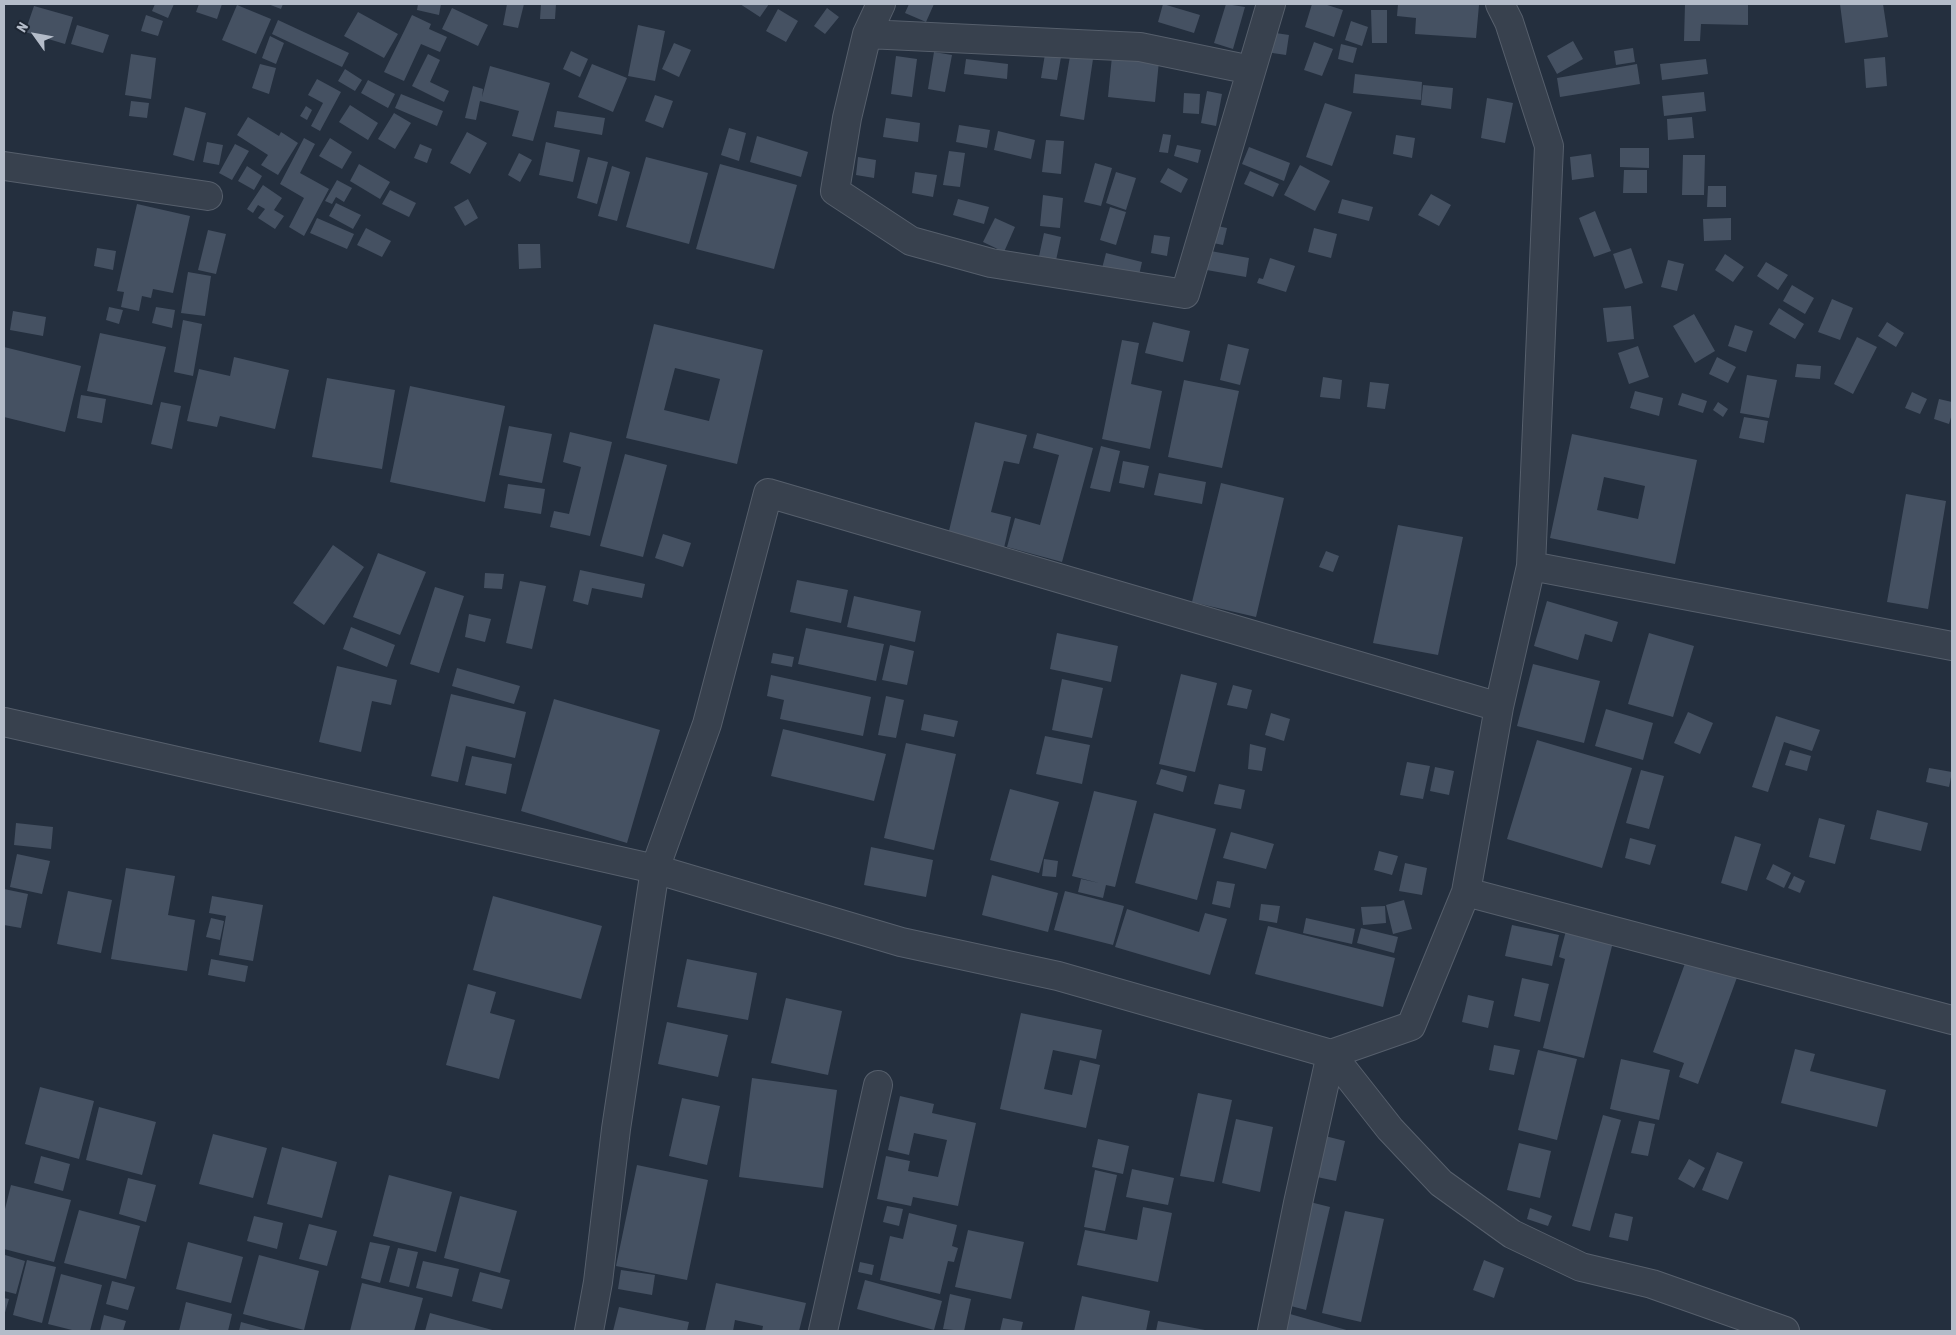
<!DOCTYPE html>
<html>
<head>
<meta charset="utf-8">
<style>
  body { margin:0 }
  #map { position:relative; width:1956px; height:1335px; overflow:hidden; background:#242f3e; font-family:"Asap Condensed",sans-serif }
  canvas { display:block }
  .frame { position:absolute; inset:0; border:5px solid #b4bcc9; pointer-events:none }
  .north { position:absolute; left:10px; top:10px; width:50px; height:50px; -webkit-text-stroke:4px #1d2633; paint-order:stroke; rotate:302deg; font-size:14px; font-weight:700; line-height:20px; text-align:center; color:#b4bcc9 }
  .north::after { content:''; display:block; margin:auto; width:18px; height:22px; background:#b4bcc9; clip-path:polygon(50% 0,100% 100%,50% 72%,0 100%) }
</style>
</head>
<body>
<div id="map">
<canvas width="1956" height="1335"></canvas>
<div class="frame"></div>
<div class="north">N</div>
</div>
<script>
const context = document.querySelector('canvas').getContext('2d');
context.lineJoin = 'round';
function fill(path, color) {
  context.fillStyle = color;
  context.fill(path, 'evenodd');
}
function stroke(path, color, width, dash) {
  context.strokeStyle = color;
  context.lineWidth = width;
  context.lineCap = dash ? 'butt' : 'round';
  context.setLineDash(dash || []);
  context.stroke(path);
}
fill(new Path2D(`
  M155,4h19l-6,14 -16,-7z
  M199,4h23l-5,15 -21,-7z
  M268,4h15l-2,5z
  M418,4h23l-2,11 -22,-5z
  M507,4h17l-6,24 -15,-3z
  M541,4h15l-1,15h-15z
  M740,4h29l-9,13z
  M909,4h25l-8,18 -21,-9z
  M1163,4l37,11 -6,18 -36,-11z
  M1226,4l19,3 -12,42 -19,-6z
  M1312,4h12l19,6 -9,27 -29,-10z
  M1398,4l81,1 -3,33 -61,-4 1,-16 -19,-2z
  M1685,4h63v21l-47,-1 -1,17h-16z
  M1840,4h43l5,33 -43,6z
  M237,5l34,14 -15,35 -34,-14z
  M34,6l39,11 -8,27 -40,-12z
  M452,8l36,17 -10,21 -36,-17z
  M827,8l12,9 -14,17 -11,-8z
  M778,9l20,12 -12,21 -20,-11z
  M1371,10h16v33h-15z
  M358,12l40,22 -14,24 -40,-22z
  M146,15l17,6 -5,15 -17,-5z
  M412,15l19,9 -2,5 18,8 -7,15 -19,-8 -17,37 -20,-9z
  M278,20l71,33 -7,14 -70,-33z
  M1351,21l17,6 -6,19 -17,-6z
  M77,25l32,10 -6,18 -32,-9z
  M638,25l27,6 -10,50 -27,-5z
  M1269,32l20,3 -3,20 -20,-3z
  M270,36l14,7 -8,21 -14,-6z
  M1573,41l10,18 -26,15 -10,-18z
  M1314,42l19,7 -11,27 -18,-6z
  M674,43l17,7 -12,27 -17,-8z
  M1341,44l16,4 -4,15 -15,-4z
  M1633,48l2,14 -19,3 -2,-14z
  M571,51l17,8 -8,18 -17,-8z
  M934,52l18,3 -7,37 -17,-3z
  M131,54l25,4 -5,41 -26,-4z
  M428,54l12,6 -10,22 19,9 -5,11 -32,-16z
  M1045,54l16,3 -4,23 -16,-2z
  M896,56l21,3 -5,38 -21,-3z
  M1070,56l23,3 -9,61 -24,-4z
  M1112,56l47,5 -4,41 -47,-5z
  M1885,57l2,29 -21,2 -2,-29z
  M966,59l42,5 -1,15 -43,-5z
  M1706,59l2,15 -46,6 -2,-16z
  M260,64l16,4 -7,26 -17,-6z
  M592,64l35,14 -14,34 -35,-15z
  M1637,64l3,20 -80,13 -3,-19z
  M490,66l60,17 -17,58 -21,-5 7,-25 -39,-10 -4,19 -11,-2 8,-32 10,3 -1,8z
  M345,69l17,11 -7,11 -17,-10z
  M1355,74l67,8 -1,18 -68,-7z
  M317,79l24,13 -21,39 -9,-5 12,-23 -15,-8z
  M368,80l27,14 -7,14 -27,-15z
  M1423,85l30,3 -2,21 -30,-4z
  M1207,91l15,3 -6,32 -15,-3z
  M1704,92l2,19 -42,5 -2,-20z
  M1184,93l16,1 -1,20 -16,-1z
  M401,94l42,17 -6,15 -42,-18z
  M655,95l18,6 -10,27 -18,-7z
  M1487,98l26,5 -8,40 -24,-5z
  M131,101l18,2 -2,15 -18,-2z
  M1325,103l27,9 -20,54 -26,-9z
  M350,105l28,18 -10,17 -29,-18z
  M306,106l6,4 -5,10 -7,-4z
  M185,107l21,6 -12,48 -21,-6z
  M557,111l48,7 -3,17 -48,-8z
  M394,113l17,10 -16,26 -17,-10z
  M248,117l31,19 2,-4 17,11 -20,32 -17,-10 7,-10 -31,-20z
  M1692,117l2,21 -26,2 -1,-21z
  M886,118l34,5 -2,19 -35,-5z
  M959,125l31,5 -3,18 -31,-6z
  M729,128l17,5 -7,28 -18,-6z
  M998,131l37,9 -4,19 -37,-9z
  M467,132l20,11 -17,31 -20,-11z
  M1163,134l8,1 -3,18 -9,-1z
  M1396,135l19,3 -3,20 -19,-4z
  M757,136l51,16 -7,25 -51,-15z
  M304,138l11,6 -15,29 29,16 -25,47 -15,-9 15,-29 -24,-14z
  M330,138l22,14 -10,17 -23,-13z
  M1046,140l18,1 -3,33 -19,-2z
  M207,142l16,3 -4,20 -16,-3z
  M546,142l34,8 -7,32 -34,-7z
  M235,144l14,7 -17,29 -13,-7z
  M420,144l12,5 -5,14 -13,-5z
  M1177,145l24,5 -3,13 -24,-7z
  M1249,147l41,16 -6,18 -42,-17z
  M1620,148h29v20l-29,-1z
  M949,151l16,2 -5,34 -17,-2z
  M519,153l13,7 -12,22 -12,-7z
  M1591,154l3,23 -22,3 -2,-23z
  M1683,155h22l-1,40h-22z
  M588,157l20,5 -11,42 -20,-6z
  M646,157l62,16 -19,71 -63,-17z
  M858,157l18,3 -2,18 -18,-3z
  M1095,163l17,5 -11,38 -17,-4z
  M359,164l31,18 -10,17 -30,-18z
  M720,164l77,21 -23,84 -78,-20z
  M1300,165l30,16 -15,30 -31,-16z
  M247,166l15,10 -8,14 -16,-9z
  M612,166l18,6 -13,49 -19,-5z
  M1168,168l20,11 -7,14 -21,-11z
  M1624,170h23v23h-24z
  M1250,171l29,13 -6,13 -29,-13z
  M915,172l22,3 -4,22 -21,-4z
  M1116,172l20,6 -10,32 -20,-7z
  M337,180l15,8 -8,14 -8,-5 -4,7 -7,-3z
  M263,185l19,13 -8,12 10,6 -9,13 -17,-11 7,-9 -7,-4 -5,8 -6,-4z
  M1708,186h18v21h-19z
  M390,190l26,13 -7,14 -27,-13z
  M1431,194l20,11 -12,21 -21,-11z
  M1043,195l20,3 -3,30 -20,-2z
  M468,199l10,19 -13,8 -11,-19z
  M958,199l31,8 -5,17 -31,-9z
  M1342,199l31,8 -4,14 -31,-8z
  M336,203l25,12 -8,14 -24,-13z
  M137,204l53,12 -17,77 -20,-4 -2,9 -9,-2 -3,15 -18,-4 3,-15 -7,-1z
  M1110,207l16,5 -10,33 -16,-5z
  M1595,211l16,40 -17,6 -15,-39z
  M317,218l37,16 -7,15 -37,-16z
  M995,218l20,9 -11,25 -21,-10z
  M1731,218v22l-27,1 -1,-22z
  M1217,226l10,2 -4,17 -10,-2z
  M366,228l25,13 -9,16 -25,-12z
  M1314,228l23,6 -6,24 -23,-6z
  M208,230l18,4 -10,40 -18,-4z
  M1044,233l17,4 -6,28 -17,-4z
  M1154,235l16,2 -3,19 -16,-3z
  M518,244h22l1,24 -22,1z
  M97,248l19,3 -3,19 -19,-4z
  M1631,248l12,35 -18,6 -12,-35z
  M1205,250l44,8 -3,19 -45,-8z
  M1106,253l36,9 -5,22 -37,-8z
  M1725,254l19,13 -11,15 -18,-12z
  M1270,258l25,8 -9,26 -29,-9 2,-5 4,1z
  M1668,260l16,4 -7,27 -16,-4z
  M1766,262l22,13 -10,15 -21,-14z
  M188,272l23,4 -6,40 -24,-3z
  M1792,285l22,13 -9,16 -22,-13z
  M1832,299l21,9 -13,32 -22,-8z
  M1631,306l3,33 -27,3 -4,-34z
  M109,307l14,3 -4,14 -13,-4z
  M156,307l19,3 -3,18 -20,-5z
  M1779,308l25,16 -9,15 -26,-15z
  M13,311l33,6 -3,19 -33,-6z
  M1694,314l21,37 -20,12 -22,-37z
  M183,320l19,4 -9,52 -19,-4z
  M1153,322l37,9 -7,31 -38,-9z
  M1887,322l17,11 -8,14 -18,-11z
  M654,324l109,26 -26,114 -111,-26zM675,368l45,11 -11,42 -45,-11z
  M1735,325l18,6 -7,21 -18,-6z
  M100,333l66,14 -14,58 -65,-14z
  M1857,337l20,10 -24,47 -19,-10z
  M1122,340l17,3 -8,41 31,7 -12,58 -48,-10z
  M1228,344l21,5 -9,36 -20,-5z
  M1638,346l11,31 -20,7 -11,-31z
  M4,347l77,19 -16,66 -61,-15z
  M234,357l55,13 -14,59 -55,-13 -3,11 -30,-6 12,-52 31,7z
  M1717,357l19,10 -8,16 -19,-9z
  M1797,364l24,2 -1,13 -25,-2z
  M1747,375l30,5 -8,38 -29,-5z
  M1323,377l19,3 -2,19 -20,-2z
  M327,378l68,12 -13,79 -70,-12z
  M1184,380l55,11 -17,77 -54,-11z
  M1370,382l19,2 -4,25 -18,-2z
  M410,386l95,20 -20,96 -95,-20z
  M1635,391l28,7 -4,18 -29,-8z
  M1912,392l15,7 -7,15 -15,-6z
  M1682,393l25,8 -4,12 -25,-8z
  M81,395l25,4 -4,24 -25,-5z
  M1939,399l13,3v12l-3,10 -15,-5z
  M161,402l20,4 -9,43 -21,-5z
  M1718,402l10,7 -5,8 -10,-7z
  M1744,417l24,4 -4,22 -25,-5z
  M975,422l52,13 -8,29 -15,-3 -13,51 20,5 -7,31 -56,-13z
  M509,426l43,8 -10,49 -43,-8z
  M570,432l42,10 -22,94 -40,-9 4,-16 15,3 12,-47 -18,-5z
  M1037,433l56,15 -31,114 -55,-15 8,-29 25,7 19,-70 -26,-7z
  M1572,434l125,26 -22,104 -125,-26zM1604,477l41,9 -7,33 -41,-9z
  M1101,446l19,5 -10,41 -20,-4z
  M625,454l42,11 -24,92 -43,-11z
  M1123,461l26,5 -5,22 -25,-5z
  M1159,473l47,9 -4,22 -48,-9z
  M1221,483l63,15 -28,119 -64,-15z
  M508,484l37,5 -4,25 -37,-6z
  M1906,494l40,7 -18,108 -41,-7z
  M1398,525l65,12 -25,118 -65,-12z
  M663,534l28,9 -8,24 -28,-9z
  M333,545l31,22 -40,58 -31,-22z
  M1326,551l13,5 -6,16 -14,-5z
  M378,553l48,19 -26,63 -47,-18z
  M580,570l65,14 -3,14 -50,-10 -4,17 -15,-4z
  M485,573l19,1 -2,15 -18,-1z
  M797,580l51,10 -7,33 -51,-11z
  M520,581l26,5 -14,63 -26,-6z
  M435,587l29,9 -25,77 -29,-9z
  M854,596l67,15 -6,31 -68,-15z
  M1547,601l71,21 -6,20 -27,-8 -7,26 -44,-14z
  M469,614l22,5 -6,23 -20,-5z
  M351,627l44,18 -8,22 -44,-18z
  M806,628l78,16 -8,37 -78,-17z
  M1057,633l61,13 -7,36 -61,-13z
  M1649,633l45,13 -21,71 -45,-13z
  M890,645l24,6 -7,34 -25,-5z
  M773,653l21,4 -2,10 -21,-4z
  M1533,664l67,17 -16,62 -67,-17z
  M337,666l60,14 -6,25 -19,-4 -11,51 -42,-10z
  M457,668l63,18 -6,18 -62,-18z
  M1181,674l36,9 -22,89 -36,-8z
  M771,675l100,22 -8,39 -83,-17 4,-19 -17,-4z
  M1062,679l41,9 -11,50 -40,-8z
  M1233,685l19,5 -5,19 -20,-4z
  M451,694l75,18 -11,46 -49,-12 -8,36 -27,-6z
  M886,696l18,4 -8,38 -18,-3z
  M554,699l106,31 -33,113 -106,-32z
  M1606,709l47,14 -10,37 -48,-14z
  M1688,712l25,11 -13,31 -26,-11z
  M1271,713l19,6 -6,22 -19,-6z
  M924,714l34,7 -4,16 -33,-7z
  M1776,716l44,14 -8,21 -28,-9 -16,50 -16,-5z
  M783,729l103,25 -12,47 -103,-25z
  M1045,736l45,9 -8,39 -46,-10z
  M1537,740l95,28 -30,100 -95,-29z
  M906,743l50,11 -22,96 -50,-12z
  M1250,744l16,4 -4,23 -14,-2z
  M1790,750l21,6 -4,15 -22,-6z
  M472,756l40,8 -6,30 -41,-9z
  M1407,762l23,4 -7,33 -23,-4z
  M1435,767l19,4 -5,24 -19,-4z
  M1929,768l23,4 -3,15 -23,-5z
  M1161,769l26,7 -4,16 -27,-8z
  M1641,770l23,6 -15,53 -23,-6z
  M1219,784l26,6 -4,19 -27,-5z
  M1010,789l49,13 -20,71 -49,-13z
  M1094,791l43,10 -22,86 -9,-2 -3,13 -25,-6 3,-13 18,4 -27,-7z
  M1877,810l51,13 -7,28 -51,-12z
  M1154,813l62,16 -19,71 -62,-17z
  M1819,818l26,7 -10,39 -26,-7z
  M16,823l37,4 -2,22 -37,-4z
  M1231,832l43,12 -8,25 -43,-11z
  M1735,836l26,8 -14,47 -26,-8z
  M1630,838l26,7 -6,20 -25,-7z
  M871,847l62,13 -7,37 -62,-12z
  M1379,851l19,5 -6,19 -18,-5z
  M17,854l33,7 -8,33 -32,-7z
  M1044,859l14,2 -2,16 -14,-1z
  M1405,863l22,5 -5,27 -23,-4z
  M1773,864l18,9 -7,15 -18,-9z
  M126,868l49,8 -7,39 27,5 -8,51 -76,-12z
  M992,875l66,18 -10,39 -66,-17z
  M1794,876l11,5 -5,12 -12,-5z
  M1217,881l18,3 -5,24 -18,-4z
  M4,889l24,5 -7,34 -17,-3z
  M68,891l44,9 -11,53 -44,-9z
  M1065,891l59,15 -11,39 -59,-15z
  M212,896l51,9 -10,56 -34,-6 7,-39 -17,-3z
  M493,896l109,30 -21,73 -108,-29z
  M1404,900l8,29 -19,5 -7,-29z
  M1261,904l19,2 -3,17 -18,-3z
  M1385,906l1,17 -23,2 -2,-18z
  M1127,909l72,23 6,-19 22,6 -17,56 -95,-28z
  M211,918l13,3 -4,19 -14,-3z
  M1306,918l49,11 -3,15 -49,-11z
  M1512,925l47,10 -7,31 -47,-10z
  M1268,926l127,32 -12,49 -128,-33z
  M1567,927l47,11 -30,120 -41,-10 22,-89 -6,-2z
  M1361,928l37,9 -4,16 -37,-10z
  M1688,955l51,17 -41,112 -19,-7 5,-14 -31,-11z
  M211,959l37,7 -3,16 -37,-7z
  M687,959l70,14 -9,47 -71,-13z
  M1522,978l27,6 -9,38 -26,-6z
  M468,984l28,8 -6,21 25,7 -16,59 -53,-14z
  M1468,995l26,6 -6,27 -26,-6z
  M786,998l56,13 -14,64 -57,-12z
  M1021,1013l81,17 -6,29 -43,-9 -9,39 28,6 8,-35 20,5 -14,63 -86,-19z
  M667,1022l61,13 -10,42 -60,-13z
  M1494,1045l26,5 -6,25 -25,-5z
  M1795,1049l20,5 -5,17 76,19 -9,37 -96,-24z
  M1538,1050l39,9 -20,81 -39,-10z
  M1621,1059l49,11 -11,50 -49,-11z
  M752,1078l85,12 -14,98 -84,-11z
  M40,1087l54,14 -15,58 -54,-15z
  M1198,1093l34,7 -18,82 -34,-6z
  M900,1096l34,8 -2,9 44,10 -18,83 -45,-9 -2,9 -34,-7 9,-43 24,5 -2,10 30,6 9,-37 -33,-7 -5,22 -21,-5z
  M682,1098l38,8 -13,59 -38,-9z
  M99,1107l57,15 -14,53 -56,-15z
  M1603,1115l18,5 -31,111 -18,-5z
  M1236,1119l37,8 -13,65 -38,-9z
  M1639,1121l16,3 -7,32 -17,-3z
  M213,1134l54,14 -14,50 -54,-14z
  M1321,1135l24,6 -9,40 -24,-5z
  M1098,1139l31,7 -6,28 -31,-7z
  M1519,1143l32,8 -11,47 -33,-8z
  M282,1147l55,15 -15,56 -55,-14z
  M1717,1152l26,10 -15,38 -26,-10z
  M41,1156l29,8 -7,27 -29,-8z
  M1689,1159l16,9 -11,20 -16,-9z
  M637,1165l71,15 -21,100 -71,-14z
  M1132,1169l42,9 -6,27 -42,-8z
  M1095,1170l22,5 -12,56 -21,-4z
  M389,1175l63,17 -16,60 -63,-16z
  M128,1178l28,7 -10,37 -27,-8z
  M11,1185l60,15 -17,62 -50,-13v-36z
  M460,1196l57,15 -17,62 -56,-15z
  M1310,1202l20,5 -24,103 -19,-5z
  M887,1206l16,3 -4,17 -16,-4z
  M1143,1207l29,6 -14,69 -81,-17 8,-35 52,10z
  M1530,1208l22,8 -4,10 -21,-7z
  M79,1210l61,16 -14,53 -62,-16z
  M1345,1211l39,8 -23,103 -39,-9z
  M909,1213l48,12 -5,21 6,2 -4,14 -6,-1 -8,33 -60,-14 10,-44 13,3z
  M1615,1213l18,4 -5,24 -19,-4z
  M254,1216l29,7 -6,26 -30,-8z
  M309,1224l28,7 -10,35 -28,-7z
  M968,1230l56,12 -13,57 -56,-12z
  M188,1242l55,15 -12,46 -55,-14z
  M370,1242l20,4 -10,37 -19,-5z
  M398,1248l20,4 -9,35 -20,-5z
  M5,1255l20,6 -9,33 -12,-3v-29z
  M259,1255l60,16 -15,59 -61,-16z
  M27,1260l29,7 -14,56 -29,-8z
  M1484,1260l20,8 -10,30 -21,-8z
  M423,1261l36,8 -7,28 -36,-9z
  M860,1262l14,3 -2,10 -14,-3z
  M621,1270l34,5 -3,20 -34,-6z
  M480,1272l30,8 -8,29 -30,-8z
  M61,1274l41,11 -12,46h-14l-28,-7z
  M865,1280l77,21 -8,29 -77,-21z
  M112,1281l23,6 -7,23 -22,-6z
  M362,1283l61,15 -9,33h-64z
  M716,1283l90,20 -7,28h-37l1,-5 -28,-6 -2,11h-28z
  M950,1294l21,5 -7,32 -21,-2z
  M1082,1296l68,15 -4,20h-72z
  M4,1298l5,1 -5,17z
  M186,1302l46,12 -4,17h-49z
  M619,1307l70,15 -2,9h-74z
  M430,1313l66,18h-71z
  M1290,1314l60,17h-65z
  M104,1315l22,6 -3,10h-23z
  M1003,1318l20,4 -2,9h-21z
  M1158,1321l47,9v1h-49z
  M241,1322l33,9h-35z`), '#455162');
const street = new Path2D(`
  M881,4l-14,30 -20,84 -12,73 76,50 80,22 194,31 86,-290
  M867,34l273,13 111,23
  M4,166l204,30
  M1531,566l421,80
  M4,722l651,147 246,73 157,34 273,78 59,75 51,54 71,51 69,33 71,17 133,47
  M1466,892l486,128
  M589,1331l9,-49 18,-153 39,-260 52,-145 61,-231 731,214
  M823,1331l55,-246
  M1272,1331l26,-128 33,-149 80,-28 55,-134 33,-185 32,-141 18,-420 -40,-124 -9,-18`);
stroke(street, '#565f6c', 30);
stroke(street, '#38414e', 28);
</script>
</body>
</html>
